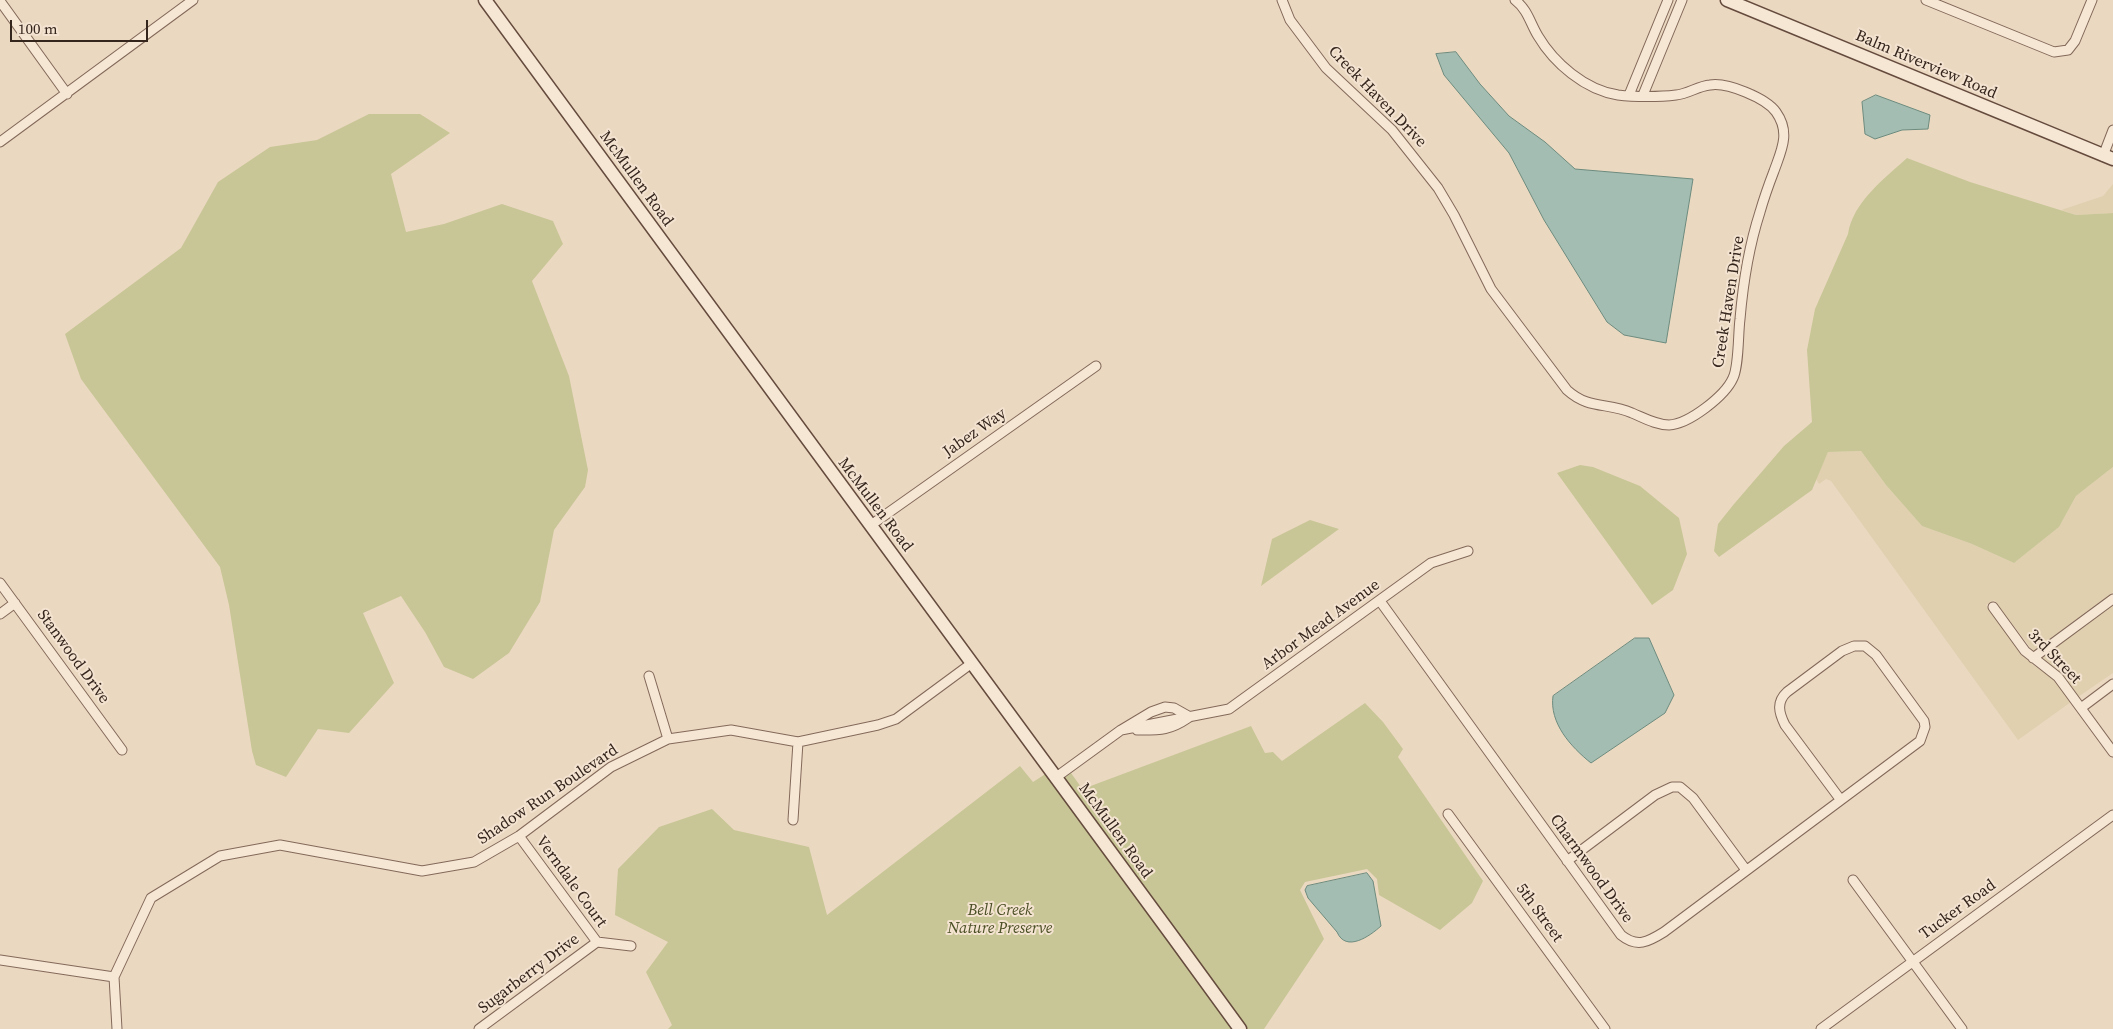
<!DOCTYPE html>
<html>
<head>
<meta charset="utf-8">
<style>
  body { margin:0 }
  #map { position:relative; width:2113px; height:1029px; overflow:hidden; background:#ebd8c1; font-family:"Source Serif 4",serif }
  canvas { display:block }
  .scale { position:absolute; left:10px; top:20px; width:138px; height:22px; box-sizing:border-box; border:2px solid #34251d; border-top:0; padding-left:6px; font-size:15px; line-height:18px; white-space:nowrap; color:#34251d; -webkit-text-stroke:4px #f3e3d0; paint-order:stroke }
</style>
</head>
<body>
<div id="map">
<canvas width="2113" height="1029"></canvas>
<div class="scale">100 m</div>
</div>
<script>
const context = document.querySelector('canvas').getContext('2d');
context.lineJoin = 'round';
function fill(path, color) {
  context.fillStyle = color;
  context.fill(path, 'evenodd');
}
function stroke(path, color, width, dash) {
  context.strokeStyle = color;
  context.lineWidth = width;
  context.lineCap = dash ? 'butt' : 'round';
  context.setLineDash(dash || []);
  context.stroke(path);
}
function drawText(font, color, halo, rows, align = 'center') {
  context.font = font + ' "Source Serif 4",serif';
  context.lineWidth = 4;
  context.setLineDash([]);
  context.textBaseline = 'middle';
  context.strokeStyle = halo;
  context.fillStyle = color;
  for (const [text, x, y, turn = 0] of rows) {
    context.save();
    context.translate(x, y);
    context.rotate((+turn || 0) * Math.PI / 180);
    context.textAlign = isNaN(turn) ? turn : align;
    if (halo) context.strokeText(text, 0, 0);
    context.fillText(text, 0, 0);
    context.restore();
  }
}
fill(new Path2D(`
  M2113,184v29l-37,2 -15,-5 42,-14z
  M1861,451l25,34 36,41 50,18 42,19 45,-36 17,-31 37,-29v125l-80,59 -39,-51 -8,5 35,49 11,10 22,16 17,22 -53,38 -187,-259 -5,-2 -7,5 -3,-5 12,-27z
  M2113,606v67l-35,24 -17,-23 -20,-16z`), '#e0d0af');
fill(new Path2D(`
  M369,114h51l30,19 -59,41 15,58 38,-8 58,-20 51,17 10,23 -31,37 37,95 19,94 -3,17 -31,43 -14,72 -31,51 -36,26 -29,-12 -19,-35 -24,-36 -38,17 31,70 -45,50 -31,-4 -32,48 -30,-12 -4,-14 -23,-146 -9,-38 -139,-188 -16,-45 116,-86 37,-66 52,-35 47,-7z
  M1907,158l63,24 106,33 37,-2v254l-37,29 -17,31 -45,36 -42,-19 -50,-18 -36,-41 -25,-34 -33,1 -16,38 -93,67 -5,-6 4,-27 16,-20 50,-58 28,-24 -5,-72 8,-41 33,-75c5,-32 36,-55 59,-76z
  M1580,465l13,2 47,19 39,32 8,36 -14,36 -21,15 -95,-132z
  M1310,520l29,9 -78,57 11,-47z
  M1365,703l18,19 20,27 -5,8 85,124 -11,22 -32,27 -61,-35 -2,-16 -10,-10 -62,13 -5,8 24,49 -60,90h-19l-182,-250 8,-6 10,14h7l163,-61 14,27 8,-1 9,9z
  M1020,766l13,16 14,-9 187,256h-566l4,-4 -26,-53 22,-30 -53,-27 3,-46 41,-42 53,-18 22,21 75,17 18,68z`), '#c8c696');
const water = new Path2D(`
  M1456,52l24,32 29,32 36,26 30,27 118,10 -27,164 -42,-8 -17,-13 -63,-102 -35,-67 -65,-78 -8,-21z
  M1876,95l54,20 -2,14 -26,1 -27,9 -10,-5 -3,-32z
  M1635,638h14l25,57 -9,18 -74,50c-20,-16 -42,-40 -38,-67z
  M1367,873l6,8 8,45c-11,10 -35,27 -44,6l-29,-34 -3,-8 2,-4z`);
fill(water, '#a4bdb2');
stroke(water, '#6c8b7e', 1);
const street = new Path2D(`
  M1282,0l8,20 36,48 66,62 46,58 16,27 37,74 76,101c22,20 41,12 65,23 12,5 24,12 37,12 20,-1 56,-29 64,-47 6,-12 5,-44 7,-59 3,-35 9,-73 20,-107 4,-14 9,-28 14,-41 7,-20 17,-38 2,-59 -10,-14 -49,-30 -66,-27 -12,1 -22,9 -34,10 -16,2 -42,2 -58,0 -33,-5 -64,-32 -80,-59 -8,-13 -10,-26 -23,-36
  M1926,0l128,52 14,-2 7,-9 17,-41
  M0,1l67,93
  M1629,95l39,-95
  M1643,95l39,-95
  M0,142l193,-142
  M2103,156l10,-26
  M871,525l225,-159
  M0,583l122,167
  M1380,601l241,334c16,13 27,7 43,-3l256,-191 5,-14 -1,-6 -48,-66 -11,-9h-11l-12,5 -55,41c-11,10 -8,21 -2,33l55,74
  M1993,607l32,44 33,26 55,75
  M0,614l15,-11
  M2033,658l80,-59
  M649,676l19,63
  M2081,708l32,-24
  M1121,730l108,-21 202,-146 37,-12
  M1137,730c22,0 32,1 51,-12
  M1055,778l66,-48 30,-18 14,-5 9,1 16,9
  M1448,814l157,215
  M793,820l5,-78
  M519,836l78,106 34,4
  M1567,861l88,-66 17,-8h8l13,11 53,72
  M1853,880l109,149
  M0,960l114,17
  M117,1029l-3,-52 37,-79 69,-42 60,-11 142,26 52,-9 45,-26 92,-69 57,-28 63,-9 67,12 80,-17 18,-6 76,-56
  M479,1029l118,-87
  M1821,1029l292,-214`);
const secondary = new Path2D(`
  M485,0c251,344 505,685 755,1029
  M1727,0l386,159`);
stroke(street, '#83695a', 11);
stroke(secondary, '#654b3d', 15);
stroke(street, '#f6e7d4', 9);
stroke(secondary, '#f6e7d4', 12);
drawText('16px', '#34251d', '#f3e3d0', [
  ["Balm Riverview Road",1926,65,23],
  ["Creek Haven Drive",1377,97,46],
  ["McMullen Road",636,179,54],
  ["Creek Haven Drive",1729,302,-81],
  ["Jabez Way",975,433,-35],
  ["McMullen Road",875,505,53],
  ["Arbor Mead Avenue",1321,625,-36],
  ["Stanwood Drive",73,657,54],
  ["3rd Street",2054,657,46],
  ["Shadow Run Boulevard",548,795,-34],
  ["McMullen Road",1115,831,54],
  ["Charmwood Drive",1591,869,54],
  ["Verndale Court",571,882,54],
  ["Tucker Road",1958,910,-36],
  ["5th Street",1539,913,54],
  ["Sugarberry Drive",529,974,-37]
]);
drawText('italic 16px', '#4b4f25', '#f3e3d0', [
  ["Bell Creek",1000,911],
  ["Nature Preserve",1000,929]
]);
</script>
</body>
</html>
